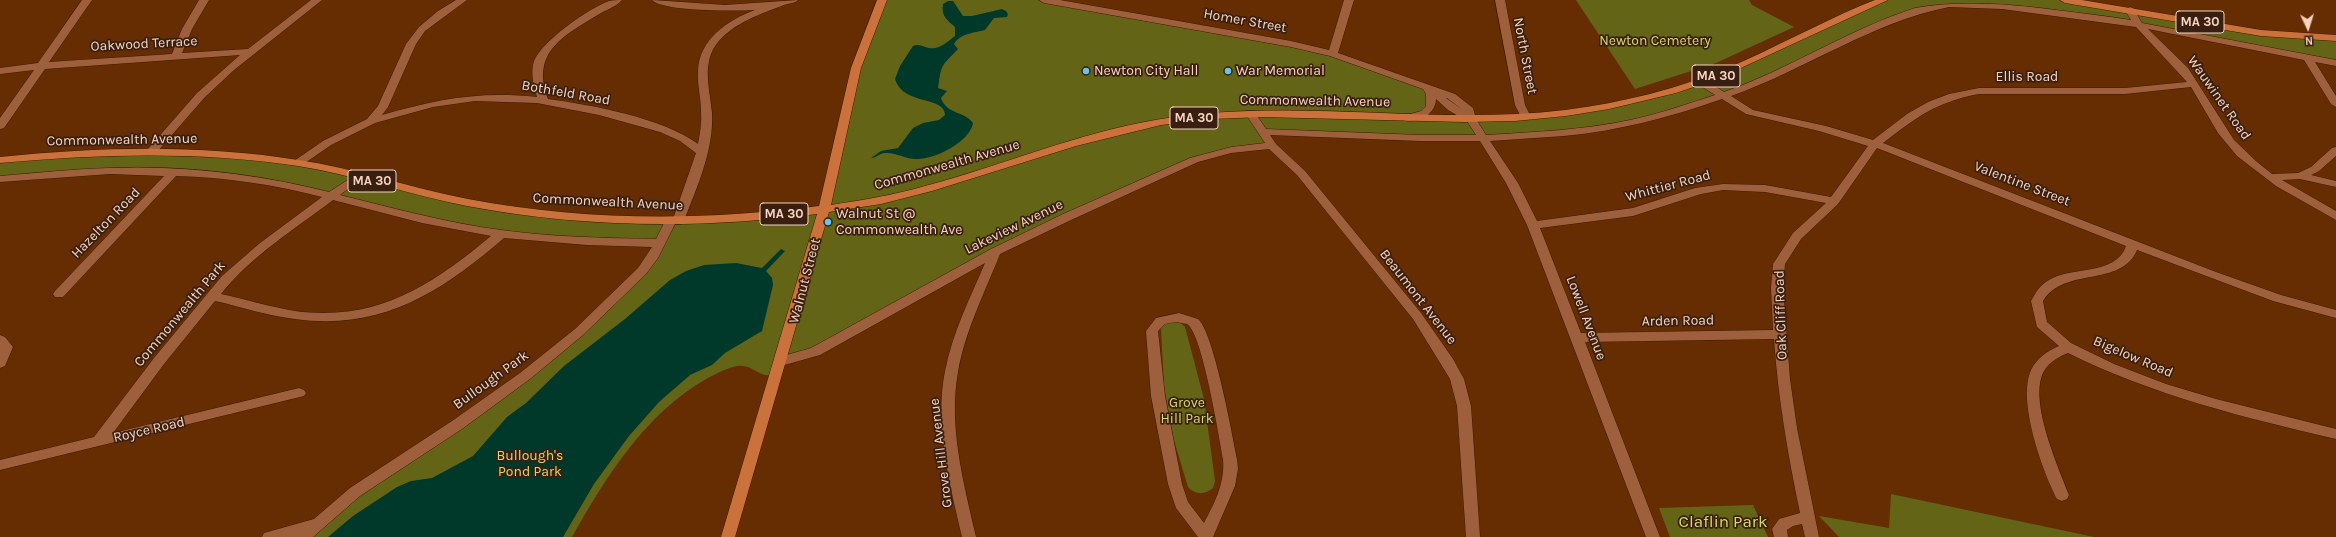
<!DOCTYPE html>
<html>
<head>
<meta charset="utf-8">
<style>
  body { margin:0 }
  #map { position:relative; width:2336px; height:537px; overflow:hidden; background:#662d03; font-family:Karla,sans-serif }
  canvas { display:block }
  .north { position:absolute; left:2288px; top:8px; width:40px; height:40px; -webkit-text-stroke:3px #391f10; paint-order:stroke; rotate:176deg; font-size:11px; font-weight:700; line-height:16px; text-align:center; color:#f8d3c1 }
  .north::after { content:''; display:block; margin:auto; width:14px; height:18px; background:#f8d3c1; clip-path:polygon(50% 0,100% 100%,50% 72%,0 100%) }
</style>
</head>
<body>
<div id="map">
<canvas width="2336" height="537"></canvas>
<div class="north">N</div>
</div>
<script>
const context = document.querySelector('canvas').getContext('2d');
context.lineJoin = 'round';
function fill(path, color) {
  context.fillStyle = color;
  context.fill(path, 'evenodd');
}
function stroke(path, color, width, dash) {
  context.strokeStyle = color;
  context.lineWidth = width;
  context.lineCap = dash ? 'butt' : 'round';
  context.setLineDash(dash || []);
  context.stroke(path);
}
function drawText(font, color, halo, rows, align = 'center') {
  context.font = font + ' Karla,sans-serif';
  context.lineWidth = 3.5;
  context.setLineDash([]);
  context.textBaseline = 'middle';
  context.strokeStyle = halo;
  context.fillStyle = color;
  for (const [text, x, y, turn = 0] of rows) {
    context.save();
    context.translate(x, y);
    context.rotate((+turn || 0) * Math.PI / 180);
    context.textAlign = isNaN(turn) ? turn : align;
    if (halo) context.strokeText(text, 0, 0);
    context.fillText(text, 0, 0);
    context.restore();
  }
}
fill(new Path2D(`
  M882,0h162l289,54 93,33 6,13 -11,15 105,2 106,-17 79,-22 172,-78h182l167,28 104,10v25l-143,-28 -220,-31 -44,3 -116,51 -126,50 -81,19 -123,11 -219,-6 8,14 -60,8 -145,63 -252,135 -34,9 -4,14c-5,0 -11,1 -15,-1 -10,-4 -13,-9 -25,-8 -11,2 -21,8 -31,13 -60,34 -101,99 -134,158h-269l154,-112 146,-115 56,-67 -158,-9 -251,-55 -106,-8 -144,8v-19l152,-9 146,12 179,42 158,16 189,-11 32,-142z
  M1576,0h173l3,5 42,22 -78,36 -81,26z
  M1171,321l10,2 4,4 19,72 11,82 -2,7c-8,7 -18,7 -25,-1l-15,-50 -9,-51 -3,-57 4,-5z
  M1891,494l203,43h-255l-20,-21 70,12z
  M1753,505l15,32h-98l-11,-29z`), '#646417');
fill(new Path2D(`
  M948,1h5l10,15h9l30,-7 4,2 2,3 -1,3 -13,1 -9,12c-11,3 -24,3 -31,14l4,5c-18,19 -16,14 -20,39l9,3 -6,7c6,17 24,13 32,25 -3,19 -39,37 -57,36 -10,0 -21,-7 -31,-6 -5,0 -9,5 -14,5l10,-7 17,-3 15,-20 10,-5 16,-3 6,-5c-1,-20 -42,-9 -50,-36l5,-13 13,-20c7,-3 10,1 16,2 10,2 18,-6 26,-12v-9c-8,-7 -14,-11 -12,-23z
  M781,249l4,2 -19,20 6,7 1,7 -11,46 -37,22 -13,12 -22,10 -31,27 -30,34 -35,48 -31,53h-235l25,-21 44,-29 14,-6 21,-3 41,-22 34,-39 19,-14 38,-37 61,-47 45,-39 16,-9 18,-6 32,-2 26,5z`), '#00392a');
const minor = new Path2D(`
  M82,0h10l-43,62 123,-8 10,-25 17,-29h10l-17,29 -10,24 66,-4 63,-49h11l-88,70 -29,27 -49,56 -4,1 -5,-3 1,-2 49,-56 43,-38 -195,14 -41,59 -4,1v-11l34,-48 -34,4v-6l38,-5z
  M456,0h11l-42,31 -9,13 -28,63 -6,8c56,-16 97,-24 155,-18 -3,-11 -7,-24 -3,-36 9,-21 54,-52 75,-60 4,-1 9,-1 13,-1 -5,6 -14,9 -21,13 -36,22 -71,38 -53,86 44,6 115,19 150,45 2,-11 4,-22 3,-33 0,-13 -4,-27 -3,-40 1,-32 30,-51 57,-61 -18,1 -91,2 -103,-10l73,5 73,-5c-4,4 -9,3 -14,5 -23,9 -49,17 -66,37 -17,21 -8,47 -6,71 2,37 -15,74 -28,108l-2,3h-7l-17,34 -12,16 -63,61 -53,44 -68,50 -102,67 -47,41h-51l2,-4 50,-14 36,-31 102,-67 68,-48 55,-44 63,-61 14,-21 -65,-2 -83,-7c-63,54 -122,93 -209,81 -27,-3 -53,-12 -80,-18l-51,63 -51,69 186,-45 5,2 2,3 -2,3 -304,74v-10l94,-23 60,-79 68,-82 38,-33 62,-46c-46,-12 -97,-20 -146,-21l-113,121h-8l-2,-3 2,-3 109,-115 -54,-2 -110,8v-6c36,-3 73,-7 109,-8 74,-3 149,6 220,24l28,-18 4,1 2,2 -2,2 -21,16c53,13 107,28 161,35 51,7 103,8 155,9l10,-20h7l23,-66 -16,-12 -20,-9 -61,-17 -62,-12 -62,-2 -42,6 -58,16 -44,22 -29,20h-8l-1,-2 1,-2 29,-20 44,-22 11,-13 28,-62 13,-17 19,-16zM333,200l89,23 69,13c-60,50 -115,86 -196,75 -25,-4 -50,-12 -74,-17 30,-38 74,-65 112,-94z
  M1039,0h21l231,41 38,9 15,-50h10l-16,53 117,41 18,14 3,11 10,16c48,-3 97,-5 144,-15 29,-6 57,-16 85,-25l-19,-12v-4h8l20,13c66,-23 125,-63 191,-84 45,-8 96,-4 141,2 25,3 50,6 75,10l-6,-10 5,-3 3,1 9,15 194,37v6l-21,-4 21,34v11l-5,-3 -27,-44 -156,-31 40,39 46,72 23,22 15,12 26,-1 13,-6 21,-19 4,-1v9l-17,15 -8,4 25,6v6l-36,-8 -18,1 54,31v9l-60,-34 -39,-30 -19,-23 -27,-46 -66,7h-146c-43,8 -62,23 -96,49l333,129 65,23 55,15v8l-63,-17 -136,-51c-16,38 -72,16 -94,51l4,21 24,21 43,21 52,20 50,15 120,30v10c-91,-21 -183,-44 -268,-86 -8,3 -19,9 -24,18 -16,29 14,95 25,124l-2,4 -5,2 -5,-2c-15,-29 -40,-99 -26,-129 6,-12 16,-19 28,-24l-22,-19 -6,-26c5,-9 9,-16 18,-21 22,-14 67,-4 77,-34l-249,-98 -39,56 -37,35 -16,25 -2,24 7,91 7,49 22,109h-14l-3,-13 -9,2 -6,4 1,7h-14l-2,-8 7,-10 21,-6c-12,-58 -22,-115 -26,-174l-189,3 75,195h-14l-119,-312 -21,-42 -26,-42h-60l-150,-6 6,9 29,27 116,142 32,46 11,20 7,27 9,131h-14l-9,-131 -7,-27 -37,-60 -116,-144 -28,-26 -38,4 -33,9 -127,58 -71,34c-15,38 -35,77 -42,118 -10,54 6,112 18,165h-14c-12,-53 -28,-111 -17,-166 7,-37 25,-73 40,-108l-165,92 -39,11 -5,-2 -1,-3 1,-3 35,-10 180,-99 72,-35 127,-56 41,-11 34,-4 -20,-30 1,-2h8l12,18 154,6h56l-9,-14 -19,-11 -12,-11c0,15 -18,25 -33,21l-1,-2 1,-2 18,-5 5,-5v-12l-3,-5 -93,-33 -39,-9 -247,-44zM1949,7l53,2 134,18 51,55 -62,6h-146l-30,6 -21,8 -21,12 -34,26 -47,-14 -73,-16 -22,-14c74,-26 141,-74 218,-89zM1446,98h1l17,13zM1722,99l24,15 73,17 49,15 -37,51 -66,-12 -42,-1 -28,4 -62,20 -96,13 -19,-38 -28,-42c25,-2 49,-3 74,-5 54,-5 107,-19 158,-37zM1723,190l42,2 61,11 -33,30 -20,31 -2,24 2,42 -192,3 -41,-105 93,-12 68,-22z
  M1495,0h10l20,105 6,12 -1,2h-8l-7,-14z
  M1179,313l19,6c16,14 34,115 39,140l1,10 -3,17 -22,51h-15l-22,-29 -8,-24 -17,-88 -5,-65 10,-13zM1176,322l11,2c15,8 32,113 36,135 2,24 -8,43 -19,64l-16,-21 -6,-18 -17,-88 -7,-65 7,-7z
  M0,335l5,2 8,10 -8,19 -5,2z`);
const major = new Path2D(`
  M877,0h10l-26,68 -30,137c32,-5 63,-10 94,-19 79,-21 155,-54 236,-67 134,-22 270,7 404,-9 56,-7 113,-21 165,-43 44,-19 86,-42 130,-61l15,-6h13l-171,79 -41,14 -67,16 -43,7 -51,5 -50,1 -203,-5 -51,2 -50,6 -85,21 -144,45 -51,13 -52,8 -94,325h-14l96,-323c-116,15 -234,14 -350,-8 -57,-11 -112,-31 -169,-40 -99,-15 -199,-12 -298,-3v-6c99,-10 199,-13 298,3 57,8 113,28 170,39 116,22 234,22 351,7l32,-138z
  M2060,0h22l179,30 75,5v6l-75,-5 -196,-33z`);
stroke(minor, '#421800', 1);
stroke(major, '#421800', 1);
fill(minor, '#9e603c');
fill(major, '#cb713b');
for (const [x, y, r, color] of [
  [1086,71,4,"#65c5ef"],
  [1228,71,4,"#65c5ef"],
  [828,222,4,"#65c5ef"]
]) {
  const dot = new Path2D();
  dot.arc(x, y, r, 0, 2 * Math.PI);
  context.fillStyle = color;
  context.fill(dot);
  stroke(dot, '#391f10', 1.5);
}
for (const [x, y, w] of [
  [2200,22,48],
  [1716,76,48],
  [1194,118,48],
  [372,181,48],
  [784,214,48]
]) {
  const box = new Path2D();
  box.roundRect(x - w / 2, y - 11, w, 22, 3);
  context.fillStyle = '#391f10';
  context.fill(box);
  stroke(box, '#f8d3c1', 1);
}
drawText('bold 13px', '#f8d3c1', null, [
  ["MA 30",2200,22],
  ["MA 30",1716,76],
  ["MA 30",1194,118],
  ["MA 30",372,181],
  ["MA 30",784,214]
]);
drawText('14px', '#f8d3c1', '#391f10', [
  ["Homer Street",1245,21,10],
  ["Oakwood Terrace",144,44,-3],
  ["North Street",1525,56,79],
  ["Ellis Road",2027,77],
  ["Bothfeld Road",566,93,10],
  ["Wauwinet Road",2219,98,55],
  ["Commonwealth Avenue",1315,101,1],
  ["Commonwealth Avenue",122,140,-1],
  ["Commonwealth Avenue",947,165,-16],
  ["Valentine Street",2022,184,21],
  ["Whittier Road",1668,186,-15],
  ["Commonwealth Avenue",608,202,3],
  ["Hazelton Road",106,223,-46],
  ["Lakeview Avenue",1014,227,-26],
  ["Walnut Street",805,281,-75],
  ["Beaumont Avenue",1418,297,52],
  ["Commonwealth Park",180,314,-50],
  ["Oak Cliff Road",1781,315,-92],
  ["Lowell Avenue",1586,318,69],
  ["Arden Road",1678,321,-1],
  ["Bigelow Road",2133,357,23],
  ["Bullough Park",491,380,-36],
  ["Royce Road",149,430,-13],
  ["Grove Hill Avenue",941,453,-97]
]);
drawText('14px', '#d9da6d', '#391f10', [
  ["Newton Cemetery",1655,41],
  ["Grove",1187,403],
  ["Hill Park",1187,419],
  ["Bullough's",530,456],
  ["Pond Park",530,472]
]);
drawText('14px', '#f8d3c1', '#391f10', [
  ["Newton City Hall",1094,71],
  ["War Memorial",1236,71],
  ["Walnut St @",836,214],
  ["Commonwealth Ave",836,230]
], 'left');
drawText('17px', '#d9da6d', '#391f10', [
  ["Claflin Park",1723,522]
]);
</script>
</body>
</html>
